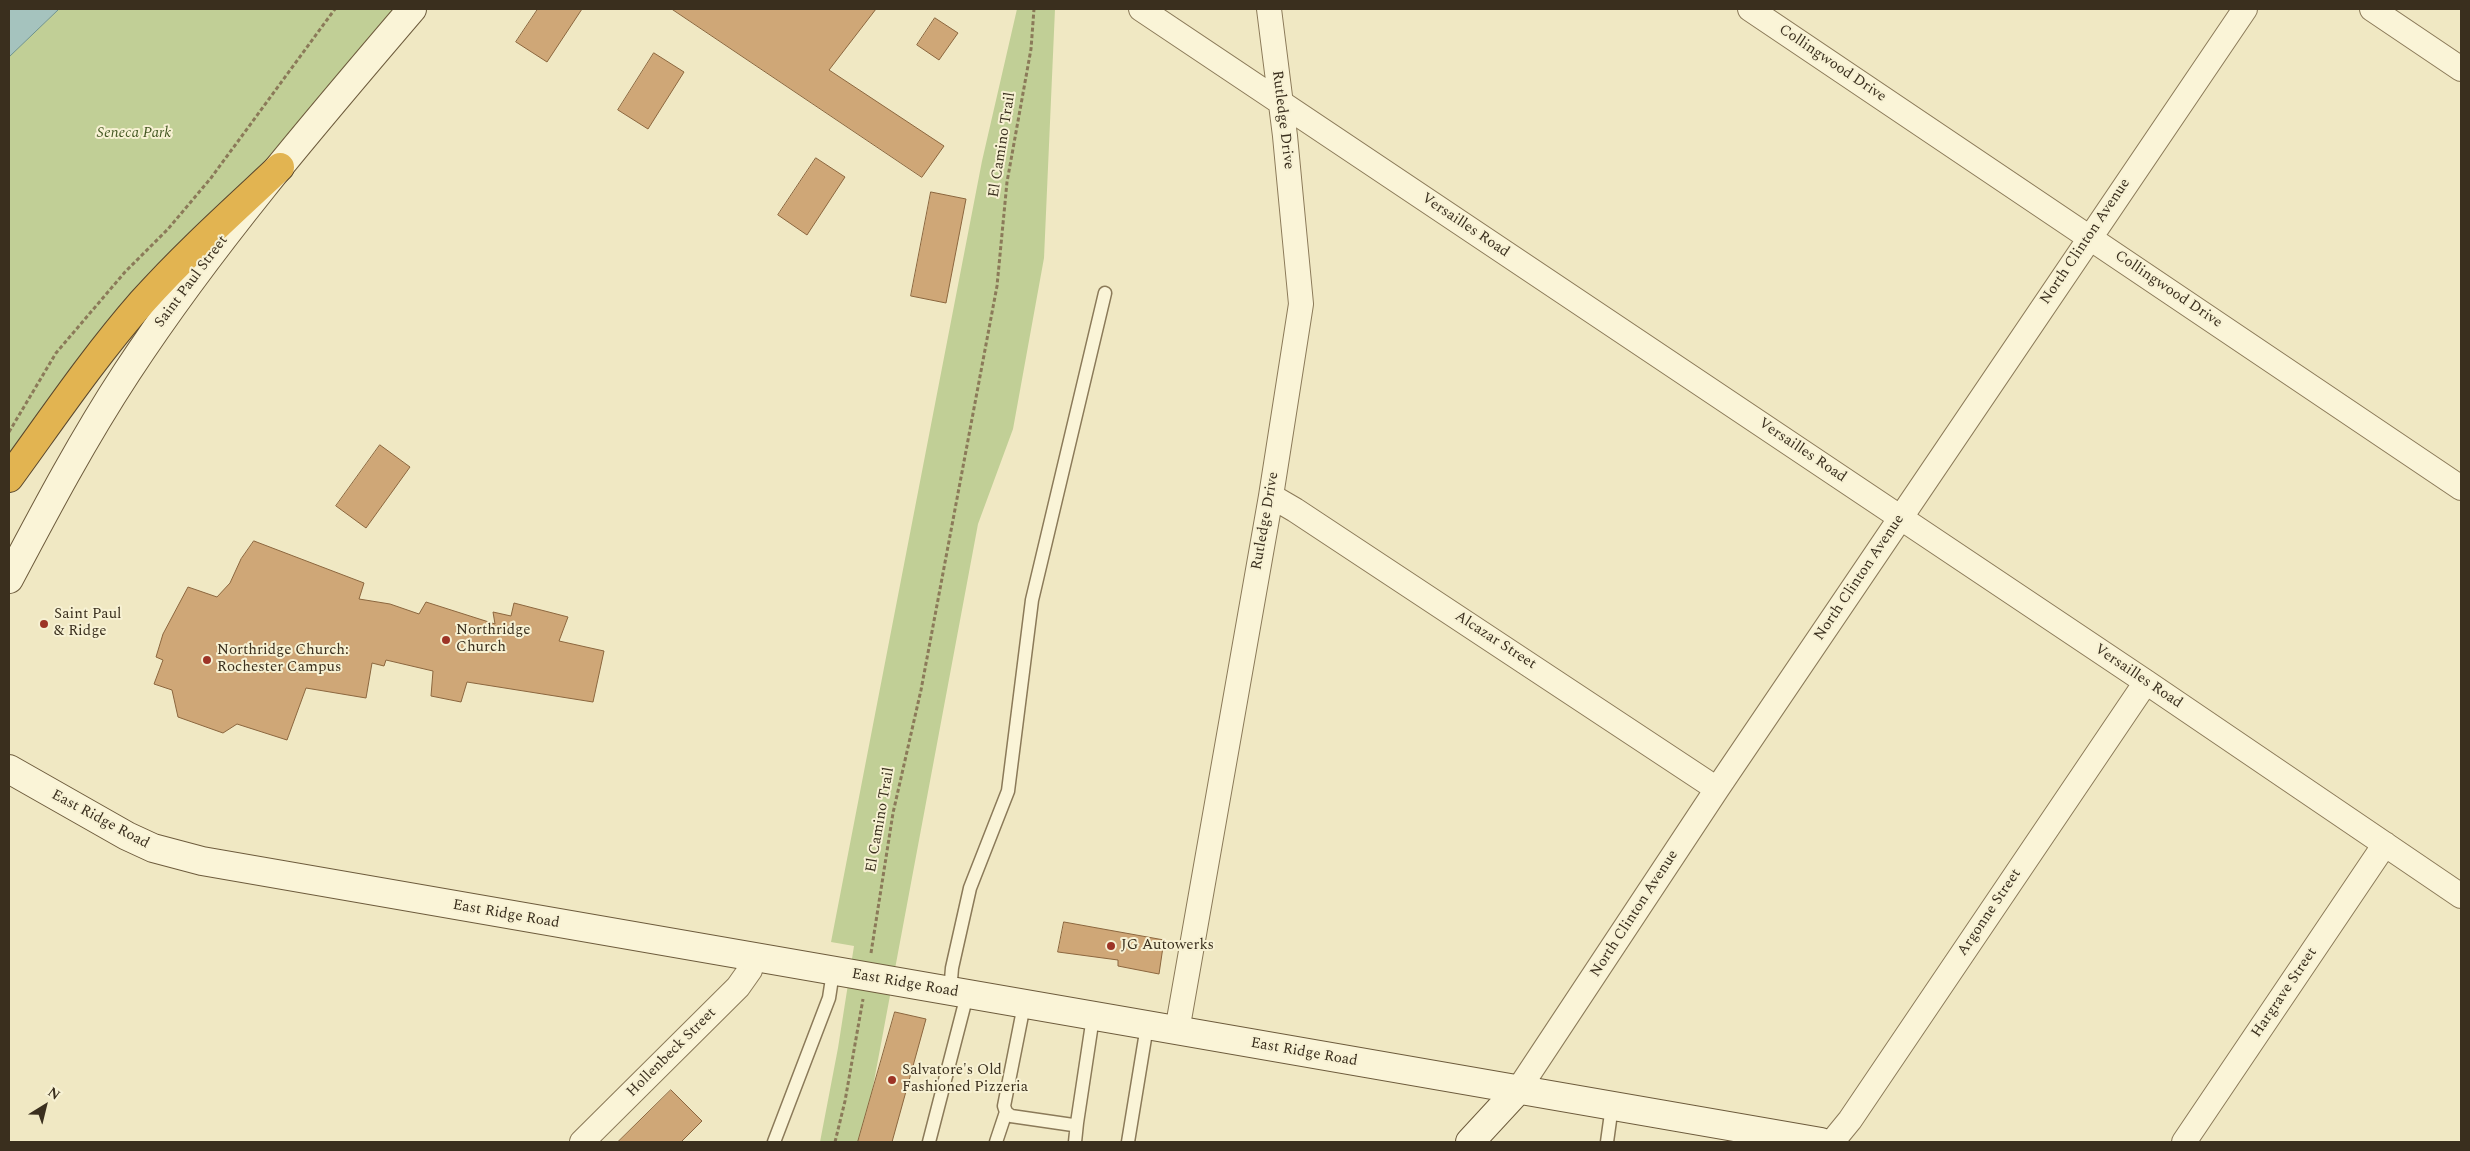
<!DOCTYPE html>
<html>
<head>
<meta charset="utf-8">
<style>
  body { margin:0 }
  #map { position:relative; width:2470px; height:1151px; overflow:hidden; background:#f0e8c3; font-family:Spectral,serif }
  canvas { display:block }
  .frame { position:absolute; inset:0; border:10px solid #3a2f1e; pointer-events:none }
  .north { position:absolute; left:20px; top:1081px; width:50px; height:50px; -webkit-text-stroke:4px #f7f1d3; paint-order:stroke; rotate:36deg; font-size:14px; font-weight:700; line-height:20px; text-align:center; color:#3a2f1e }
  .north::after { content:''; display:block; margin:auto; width:18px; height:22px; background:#3a2f1e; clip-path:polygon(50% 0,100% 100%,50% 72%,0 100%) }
</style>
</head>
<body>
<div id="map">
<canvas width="2470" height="1151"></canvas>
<div class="frame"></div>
<div class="north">N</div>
</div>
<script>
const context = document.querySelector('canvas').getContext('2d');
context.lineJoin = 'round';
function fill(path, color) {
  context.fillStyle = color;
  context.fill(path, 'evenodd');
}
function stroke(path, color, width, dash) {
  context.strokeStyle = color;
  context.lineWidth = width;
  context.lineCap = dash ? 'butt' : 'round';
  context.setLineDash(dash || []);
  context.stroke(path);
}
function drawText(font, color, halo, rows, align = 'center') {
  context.font = font + ' Spectral,serif';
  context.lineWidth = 4;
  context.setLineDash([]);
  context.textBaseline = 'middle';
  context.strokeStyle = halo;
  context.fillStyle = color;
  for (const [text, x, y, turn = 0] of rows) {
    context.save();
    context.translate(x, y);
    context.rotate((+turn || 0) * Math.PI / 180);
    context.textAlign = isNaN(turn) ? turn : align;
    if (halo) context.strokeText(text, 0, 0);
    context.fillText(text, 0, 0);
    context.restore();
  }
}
fill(new Path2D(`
  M59,9h353l-230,250 -173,219v-421z
  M1017,9h38l-11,249 -31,171 -35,95 -106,568 -14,50h-38l18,-94 16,-102 -23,-4 151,-781z`), '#c1cf96');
const water = new Path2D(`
  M9,9h50l-50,48z`);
fill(water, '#a5c3be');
stroke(water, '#6c918d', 1);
const building = new Path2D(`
  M538,9h44l-35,53 -31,-20z
  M672,9h204l-47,61 115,76 -22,31z
  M935,18l23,15 -19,27 -22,-15z
  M654,53l30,19 -36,57 -30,-19z
  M816,158l29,19 -38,58 -29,-20z
  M931,192l35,7 -20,104 -35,-7z
  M380,445l30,22 -44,61 -30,-22z
  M254,541l110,42 -5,16 31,5 29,10 7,-12 69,22 -2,-12 18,4 3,-13 54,14 -9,24 45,10 -11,51 -126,-20 -6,20 -30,-6 2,-25 -47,-11 -2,6 -12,-3 -6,35 -60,-10 -19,52 -50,-16 -14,9 -45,-16 -6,-27 -18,-6 9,-24 -7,-3 7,-23 25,-47 29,10 13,-14 11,-24z
  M1064,922l100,18 -5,34 -41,-8v-6l-60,-8z
  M895,1012l31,7 -34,123h-34z
  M671,1090l31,31 -21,21h-63z`);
fill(building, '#cfa777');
stroke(building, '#8b663e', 1);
const lane = new Path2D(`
  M950,992l2,-24 18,-80 38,-97 24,-191 73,-307
  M1024,1005l-20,101 2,6 5,4 62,9 4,-2 16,-106
  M774,1142l55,-144 4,-26
  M929,1142l38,-147
  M996,1142l10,-30
  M1075,1142l2,-19
  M1128,1142l19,-116
  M1607,1142l5,-36`);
const street = new Path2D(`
  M1141,9l1005,673 315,214
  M1750,9l711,479
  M2372,9l89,60
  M1271,496l24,14 422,279
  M1177,1031l94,-535 30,-192 -16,-168 -16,-127
  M1518,1090l199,-301 528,-780
  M582,1142l156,-155 12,-17 3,-12
  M1832,1142l18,-22 296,-438
  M2184,1142l201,-298`);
const secondary = new Path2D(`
  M9,579c37,-70 74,-140 118,-207 84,-128 185,-246 285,-363
  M9,769l118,67 26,12 49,13 1619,281
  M1470,1142l48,-52`);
const highway = new Path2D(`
  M9,478c43,-59 84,-120 133,-176 43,-48 91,-91 138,-135`);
stroke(lane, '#8b7a59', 15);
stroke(street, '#8b7a59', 26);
stroke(secondary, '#6d5b3c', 30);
stroke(highway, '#59472d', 30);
stroke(new Path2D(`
  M9,432l47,-79 69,-81 43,-43 43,-51 124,-169
  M871,953l22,-140 28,-123 76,-404 10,-104 24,-133 3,-40
  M835,1142l10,-41 18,-102`), '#8b7a59', 3, [4, 2.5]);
stroke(lane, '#faf4d7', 12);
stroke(street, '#faf4d7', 24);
stroke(secondary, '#faf4d7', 28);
stroke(highway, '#e2b451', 28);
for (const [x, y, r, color] of [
  [44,624,5,"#9d3426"],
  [446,640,5,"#9d3426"],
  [207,660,5,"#9d3426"],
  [1111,946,5,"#9d3426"],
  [892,1080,5,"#9d3426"]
]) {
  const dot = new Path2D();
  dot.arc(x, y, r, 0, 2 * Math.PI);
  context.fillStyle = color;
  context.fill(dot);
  stroke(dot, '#f7f1d3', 2);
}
drawText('15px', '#3a2f1e', '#f7f1d3', [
  ["Collingwood Drive",1832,64,34],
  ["Rutledge Drive",1282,120,83],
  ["El Camino Trail",1003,145,-81],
  ["Versailles Road",1465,226,34],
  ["North Clinton Avenue",2086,242,-56],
  ["Saint Paul Street",192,282,-53],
  ["Collingwood Drive",2168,290,34],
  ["Versailles Road",1802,451,34],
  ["Rutledge Drive",1266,521,-80],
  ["North Clinton Avenue",1860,578,-56],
  ["Alcazar Street",1495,641,33],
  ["Versailles Road",2138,677,34],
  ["East Ridge Road",100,820,28],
  ["El Camino Trail",881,820,-80],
  ["Argonne Street",1990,913,-56],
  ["North Clinton Avenue",1635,914,-57],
  ["East Ridge Road",506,915,10],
  ["East Ridge Road",905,984,10],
  ["Hargrave Street",2285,993,-56],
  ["Hollenbeck Street",672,1053,-45],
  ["East Ridge Road",1304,1053,10]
]);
drawText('italic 15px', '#445823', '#f7f1d3', [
  ["Seneca Park",134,134]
]);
drawText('15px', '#3a2f1e', '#f7f1d3', [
  ["Saint Paul",54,615],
  ["& Ridge",54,632],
  ["Northridge",456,631],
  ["Church",456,648],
  ["Northridge Church:",217,651],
  ["Rochester Campus",217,668],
  ["JG Autowerks",1121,946],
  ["Salvatore's Old",902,1071],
  ["Fashioned Pizzeria",902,1088]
], 'left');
</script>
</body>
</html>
